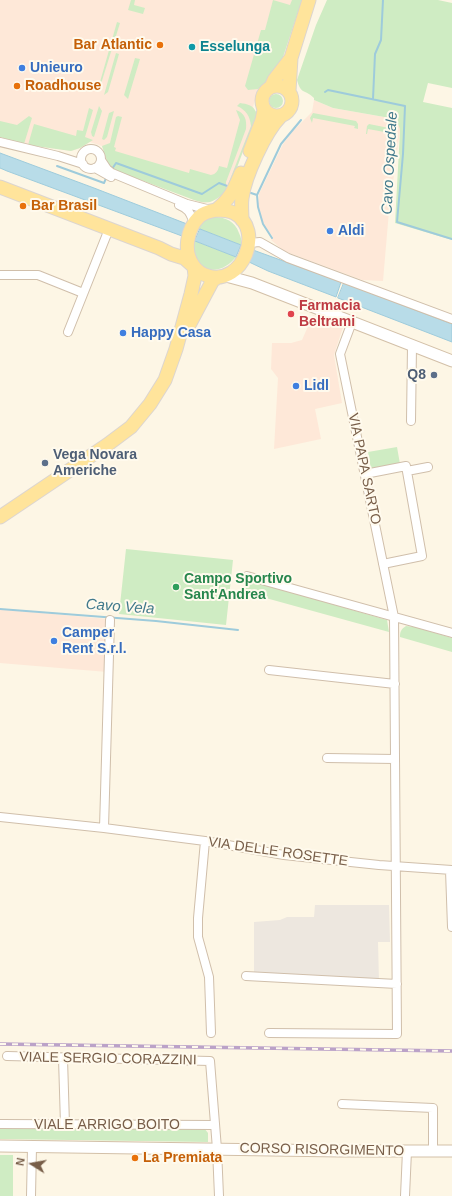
<!DOCTYPE html>
<html>
<head>
<meta charset="utf-8">
<style>
  body { margin:0 }
  #map { position:relative; width:452px; height:1196px; overflow:hidden; background:#fdf6e5; font-family:Helvetica,sans-serif }
  canvas { display:block }
  .north { position:absolute; left:12px; top:1144px; width:40px; height:40px; -webkit-text-stroke:3px #fffaed; paint-order:stroke; rotate:281deg; font-size:11px; font-weight:700; line-height:16px; text-align:center; color:#785e49 }
  .north::after { content:''; display:block; margin:auto; width:14px; height:18px; background:#785e49; clip-path:polygon(50% 0,100% 100%,50% 72%,0 100%) }
</style>
</head>
<body>
<div id="map">
<canvas width="452" height="1196"></canvas>
<div class="north">N</div>
</div>
<script>
const context = document.querySelector('canvas').getContext('2d');
context.lineJoin = 'round';
function fill(path, color) {
  context.fillStyle = color;
  context.fill(path, 'evenodd');
}
function stroke(path, color, width, dash) {
  context.strokeStyle = color;
  context.lineWidth = width;
  context.lineCap = dash ? 'butt' : 'round';
  context.setLineDash(dash || []);
  context.stroke(path);
}
function drawText(font, color, halo, rows, align = 'center') {
  context.font = font + ' Helvetica,sans-serif';
  context.lineWidth = 4;
  context.setLineDash([]);
  context.textBaseline = 'middle';
  context.strokeStyle = halo;
  context.fillStyle = color;
  for (const [text, x, y, turn = 0] of rows) {
    context.save();
    context.translate(x, y);
    context.rotate((+turn || 0) * Math.PI / 180);
    context.textAlign = isNaN(turn) ? turn : align;
    if (halo) context.strokeText(text, 0, 0);
    context.fillText(text, 0, 0);
    context.restore();
  }
}
fill(new Path2D(`
  M0,0h302l-19,57 -13,22 -12,10 -5,18 3,5 -1,8 -26,69 -11,9 -8,4 -8,1 -8,-3 -86,-36 -6,-18 -12,-4 -10,6 -9,3 -43,-6 -28,-8z
  M314,100l19,8 57,10 4,2 6,7v4l-11,80 -6,70 -21,-1 -78,-29 -13,-11 2,-3 -10,-14 -5,-19 1,-10 24,-50 10,-13 19,-19z
  M313,315l30,12 -9,28 8,48 -27,6 6,30 -47,10 4,-71 -7,-9 1,-26h19l11,-3z
  M0,609l107,10v53l-107,-9z`), '#fee8d8');
fill(new Path2D(`
  M315,905h74l1,37h-12l1,39 -125,-6v-53l26,-2 7,-3h27z`), '#ede7df');
fill(new Path2D(`
  M131,0h4l-1,5 11,3 -2,6 -15,-4z
  M273,0l17,5 2,-5h10l-19,57 -7,15 -6,7 -12,10 -10,1 -3,-4 16,-56h4z
  M327,0h111l14,3v85l-24,-5 -5,19 29,6v132l-57,-17 5,-92c0,-6 -4,-10 -10,-13l-57,-10 -19,-8v-2c-9,-9 -13,-3 -17,-18l19,-55z
  M117,22l3,1 -20,64 -2,2z
  M116,53l3,1 -11,38 -4,3z
  M135,58l5,1 -12,40 -4,-4z
  M269 101a7 7 0 1 1 14 0a7 7 0 1 1-14 0Z
  M240,103c7,1 13,2 16,9v4l-27,73 -2,-2 24,-61c-1,-10 -5,-16 -14,-20z
  M99,106l3,5 -8,26 -2,-1 -1,-4z
  M89,108l4,2 -8,27 8,3 -13,8 -9,3 -43,-6 6,-21 42,12 1,-6 6,1z
  M236,110c9,3 11,10 10,19l-20,53v9c-12,11 -17,14 -32,9l-77,-29 -9,-7 -6,-18 8,-3 6,-26 2,-1 4,1 -8,30 2,1 -1,3 74,22 1,-4 21,6c5,-1 7,-4 8,-9l8,2 13,-48z
  M114,111l-7,26 -3,3 -2,-1 7,-26z
  M313,113l43,8 2,3v5l-4,-1 1,-2 -42,-8 -1,5 -2,-5z
  M29,116l3,2 -8,26 -24,-7v-16l17,4z
  M369,124l20,4 2,4v5l-2,-1 1,-3 -22,-4 -1,5h-1l1,-8z
  M214,217c11,0 21,4 25,16 2,4 3,8 2,12l-44,-17 10,-9z
  M192,241h3l41,16c-8,10 -21,17 -33,10 -3,-2 -6,-4 -7,-7 -3,-5 -3,-13 -4,-19z
  M397,447l3,17 -29,5 -3,-17z
  M126,549l107,11 -7,65 -107,-11z
  M245,579l142,41 2,12 -145,-40z
  M406,626l9,1 37,11v14l-52,-15c0,-5 1,-8 6,-11z
  M0,1126l204,2 4,5v9l-208,-3z
  M0,1155h13v41h-13z`), '#cfecc3');
const water = new Path2D(`
  M0,153l94,35 93,36 -5,12 -175,-65 -7,-3z
  M200,229l41,16 -5,12 -41,-16z
  M253,250l88,32 -5,15 -68,-26 -19,-9z
  M344,283l108,41v18l-114,-44z`);
fill(water, '#b8dce8');
stroke(water, '#9ecbdb', 1);
stroke(new Path2D(`
  M325,92l3,-2 77,16 -2,48 -6,68 55,17
  M373,99l2,-45 6,-14 2,-40
  M57,166l47,17 3,-7
  M112,169l4,-6 86,31 17,-11 11,4
  M248,192l9,3
  M272,238l-9,-14 -5,-17 -1,-12 24,-51 20,-24
  M0,609l156,12 82,9`), '#9ecbdb', 2);
const street = new Path2D(`
  M0,142l58,14 25,8
  M81 159a10 10 0 1 1 20 0a10 10 0 1 1-20 0Z
  M101,160l6,9 5,4 75,31 24,6
  M95,168l16,9
  M179,205c10,4 11,8 15,18
  M249,243l11,-1 28,16 164,61
  M0,275h38l45,18
  M68,332l41,-103
  M411,421l1,-75
  M407,471l21,-4
  M365,474l41,-8 16,90 -39,8
  M247,576l205,57
  M269,670l126,14
  M327,758l68,1
  M0,817l104,11 101,13 79,14 95,10 73,5
  M104,828l6,-208
  M205,841l-7,77v19l11,40 2,56
  M450,870l2,57
  M246,976l151,8
  M269,1033l128,1 -3,-417 -54,-263 12,-32
  M7,1056l203,5 7,88 2,47
  M63,1058l2,67
  M342,1104l91,4v43
  M0,1124l215,1
  M31,1196l1,-49
  M405,1196l2,-45`);
const secondary = new Path2D(`
  M226,276l26,7 200,78
  M0,1146l341,5h111`);
const primary = new Path2D(`
  M262 101a15 15 0 1 1 30 0a15 15 0 1 1-30 0Z
  M271,87l3,-7 17,-22
  M289,91l2,-33 18,-58
  M250,151l12,-31 2,-10
  M0,187l159,61 12,6 13,4 9,8
  M216,210c6,0 12,0 18,3 31,16 9,73 -26,63 -6,-2 -12,-6 -15,-11 -10,-14 -6,-36 6,-48 4,-4 11,-6 17,-7z
  M216,210c14,-11 18,-20 25,-37
  M242,220c0,-7 -1,-15 0,-22 3,-22 23,-66 39,-82
  M188,327l25,-47 6,-3
  M0,517l107,-72 24,-18 19,-23 15,-24 11,-31 15,-55 4,-18 -1,-9`);
stroke(street, '#d0bfab', 10);
stroke(secondary, '#d3c0a8', 13);
stroke(primary, '#dcd5d0', 15);
stroke(street, '#fff', 8);
stroke(secondary, '#fff', 11);
stroke(primary, '#ffe49b', 13);
const rail = new Path2D(`
  M0,1044l452,7`);
stroke(rail, '#bba2c8', 3.5);
stroke(rail, '#fffaed', 2, [6]);
for (const [x, y, r, color] of [
  [160,45,4,"#e8710a"],
  [192,47,4,"#0f9aa8"],
  [22,68,4,"#3f7fe0"],
  [17,86,4,"#e8710a"],
  [23,206,4,"#e8710a"],
  [330,231,4,"#3f7fe0"],
  [291,314,4,"#e0444e"],
  [123,333,4,"#3f7fe0"],
  [434,375,4,"#5c6f8a"],
  [296,386,4,"#3f7fe0"],
  [45,463,4,"#5c6f8a"],
  [176,587,4,"#2e9e5b"],
  [54,641,4,"#3f7fe0"],
  [135,1158,4,"#e8710a"]
]) {
  const dot = new Path2D();
  dot.arc(x, y, r, 0, 2 * Math.PI);
  context.fillStyle = color;
  context.fill(dot);
  stroke(dot, '#fffaed', 1.5);
}
drawText('bold 14px', '#c56008', '#fffaed', [
  ["Bar Atlantic",152,45,"right"],
  ["Roadhouse",25,86],
  ["Bar Brasil",31,206],
  ["La Premiata",143,1158]
], 'left');
drawText('bold 14px', '#0d838f', '#fffaed', [
  ["Esselunga",200,47]
], 'left');
drawText('bold 14px', '#366cbe', '#fffaed', [
  ["Unieuro",30,68],
  ["Aldi",338,231],
  ["Happy Casa",131,333],
  ["Lidl",304,386],
  ["Camper",62,633],
  ["Rent S.r.l.",62,649]
], 'left');
drawText('bold 14px', '#be3a42', '#fffaed', [
  ["Farmacia",299,306],
  ["Beltrami",299,322]
], 'left');
drawText('bold 14px', '#4e5e75', '#fffaed', [
  ["Q8",426,375],
  ["Vega Novara",53,455,"left"],
  ["Americhe",53,471,"left"]
], 'right');
drawText('14px', '#785e49', '#fffaed', [
  ["VIA PAPA SARTO",364,469,78],
  ["VIA DELLE ROSETTE",278,852,8],
  ["VIALE SERGIO CORAZZINI",108,1059,1],
  ["VIALE ARRIGO BOITO",107,1125],
  ["CORSO RISORGIMENTO",322,1150,1]
]);
drawText('bold 14px', '#27864d', '#fffaed', [
  ["Campo Sportivo",184,579],
  ["Sant'Andrea",184,595]
], 'left');
drawText('italic 15px', '#41798c', '#fffaed', [
  ["Cavo Ospedale",390,163,-87],
  ["Cavo Vela",120,607,4]
]);
</script>
</body>
</html>
